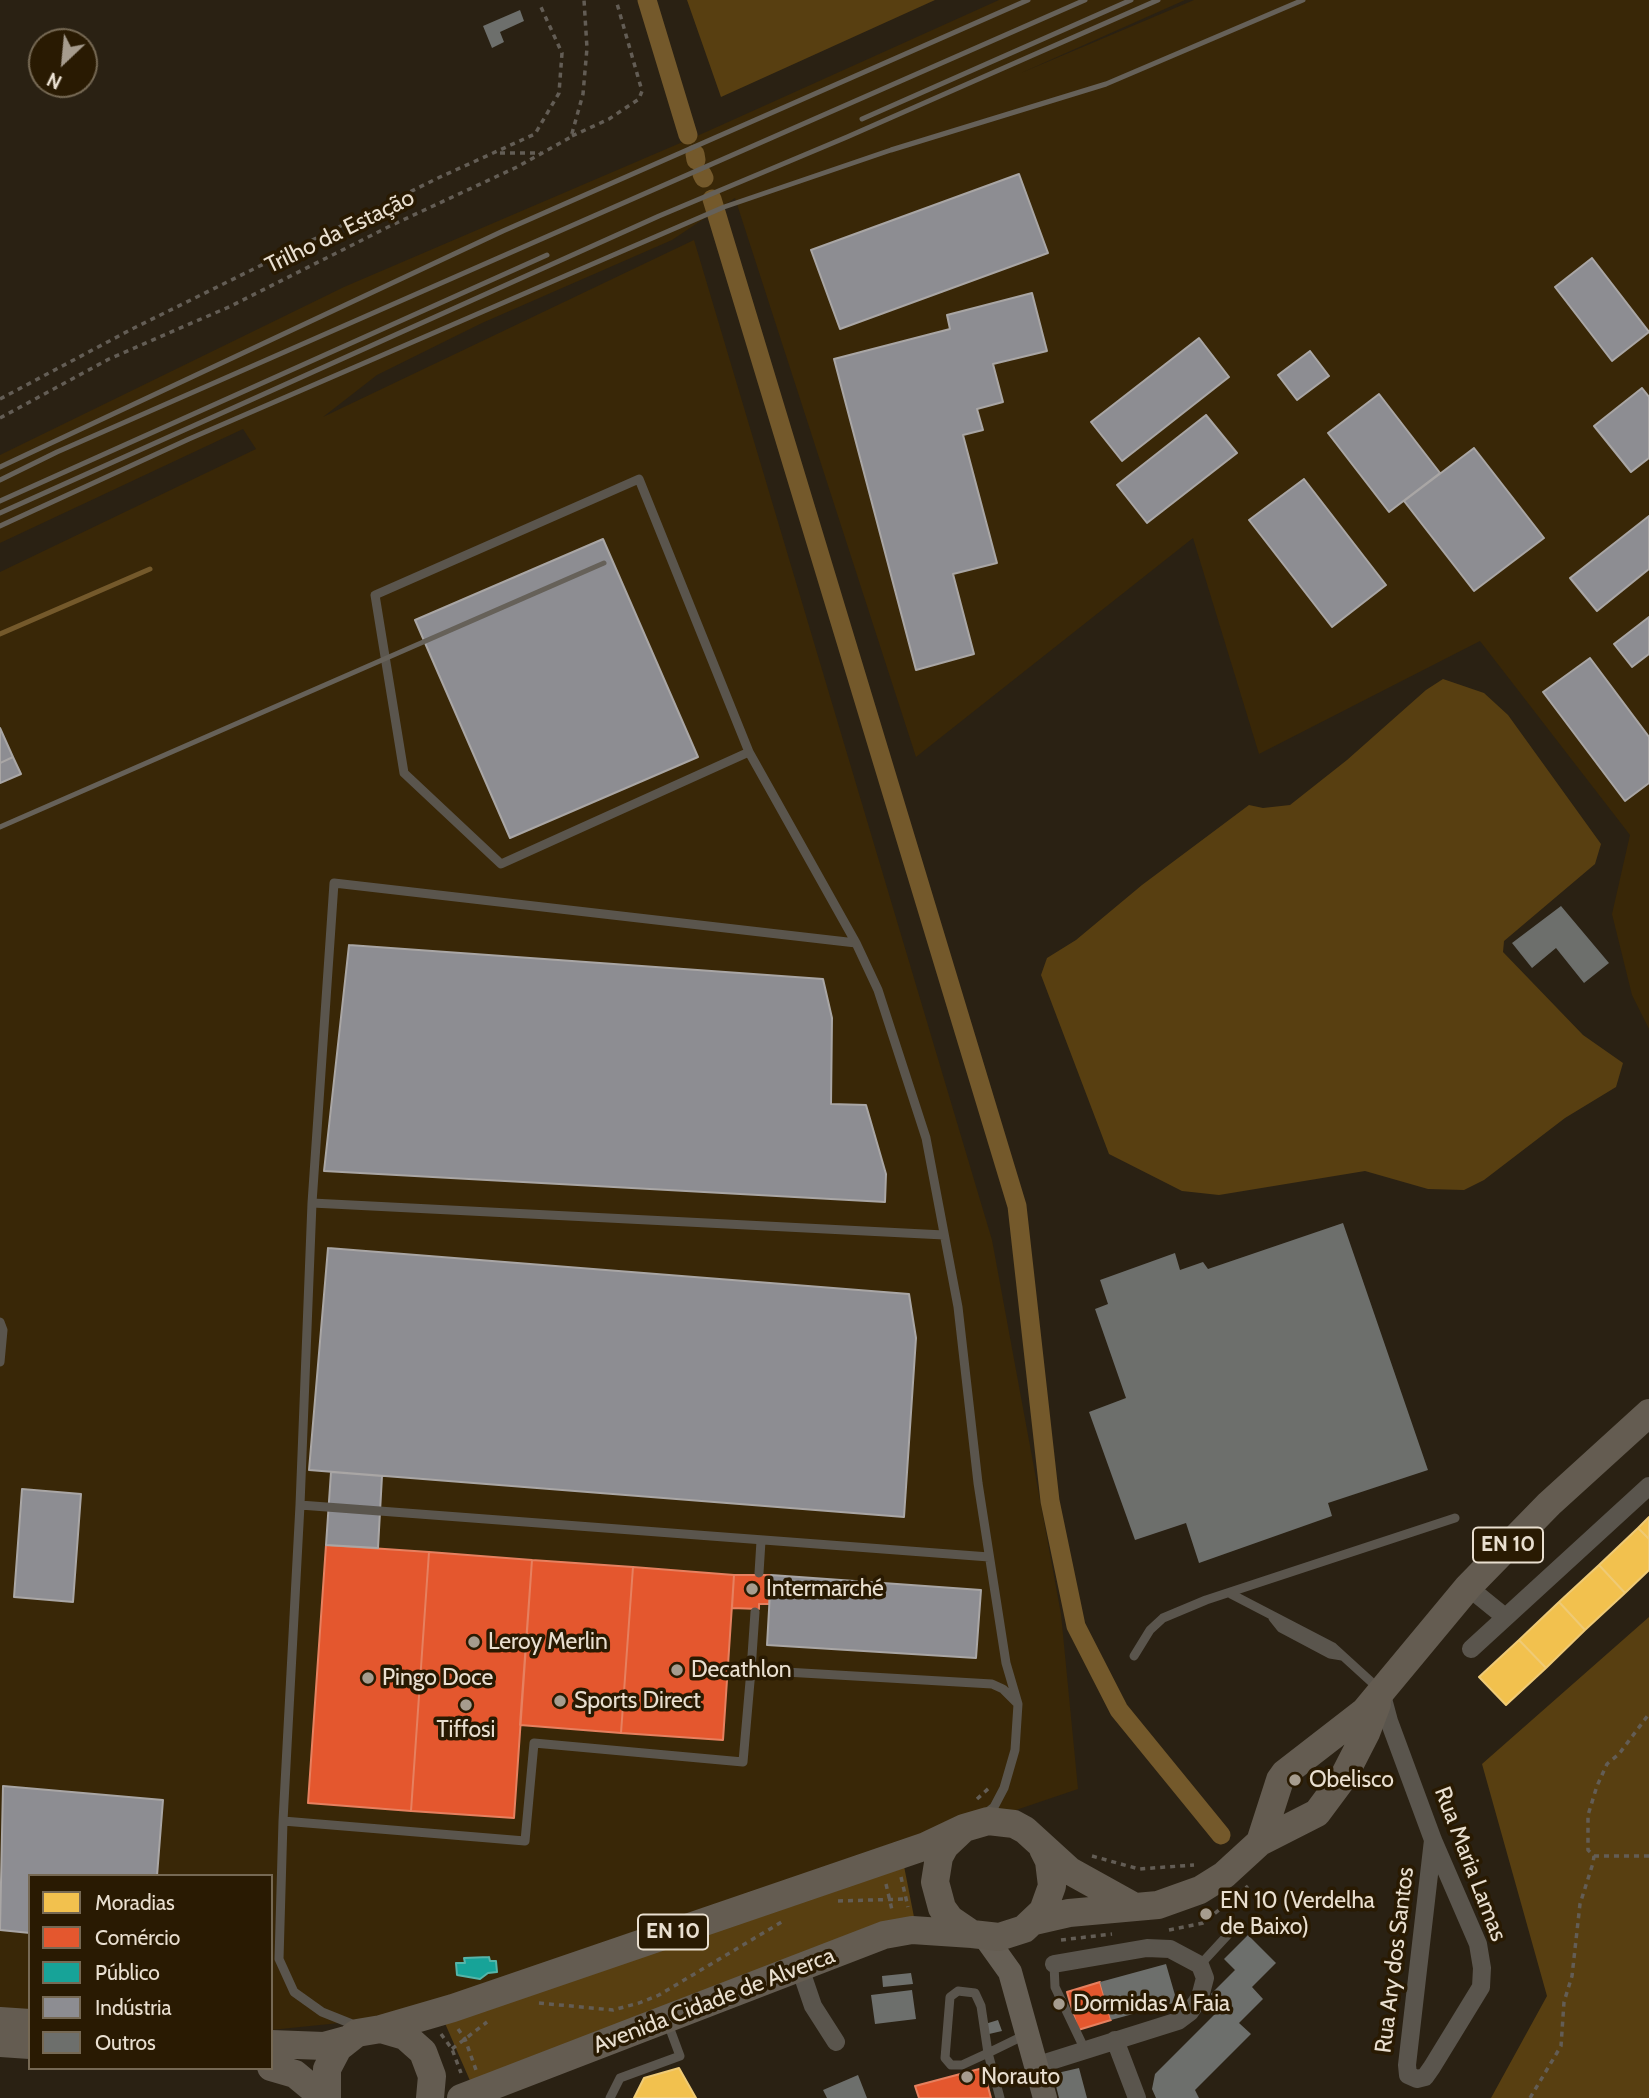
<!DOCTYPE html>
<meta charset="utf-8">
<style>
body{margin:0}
#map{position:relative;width:1649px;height:2098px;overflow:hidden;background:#2a2113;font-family:Cabin,sans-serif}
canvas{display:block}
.legend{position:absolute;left:28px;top:1874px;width:245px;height:196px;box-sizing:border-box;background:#291a02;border:2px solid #766954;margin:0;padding:9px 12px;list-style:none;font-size:21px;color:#e9dfd0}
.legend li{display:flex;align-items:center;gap:14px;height:35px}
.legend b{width:35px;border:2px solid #766954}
.north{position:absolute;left:28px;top:28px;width:70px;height:70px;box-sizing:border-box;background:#291a02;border:2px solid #766954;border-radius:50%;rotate:206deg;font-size:19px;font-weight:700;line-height:28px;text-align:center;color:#e9dfd0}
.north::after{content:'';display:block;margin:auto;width:24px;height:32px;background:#a69c8e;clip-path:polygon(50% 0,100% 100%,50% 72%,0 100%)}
</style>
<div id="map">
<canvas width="1649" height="2098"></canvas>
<ul class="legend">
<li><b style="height:19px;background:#f2c14e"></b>Moradias</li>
<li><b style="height:19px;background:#e4572e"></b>Comércio</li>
<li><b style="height:19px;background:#17a398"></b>Público</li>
<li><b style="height:19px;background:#8d8d92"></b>Indústria</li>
<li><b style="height:19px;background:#6d6f6c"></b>Outros</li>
</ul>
<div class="north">N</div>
</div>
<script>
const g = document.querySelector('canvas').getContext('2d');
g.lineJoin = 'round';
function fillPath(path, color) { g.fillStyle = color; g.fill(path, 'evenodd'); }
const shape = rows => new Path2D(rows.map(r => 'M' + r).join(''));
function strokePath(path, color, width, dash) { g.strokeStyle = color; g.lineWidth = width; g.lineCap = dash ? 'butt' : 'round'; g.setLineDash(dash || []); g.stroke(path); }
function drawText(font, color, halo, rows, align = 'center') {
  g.font = font + ' Cabin,sans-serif'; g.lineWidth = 7; g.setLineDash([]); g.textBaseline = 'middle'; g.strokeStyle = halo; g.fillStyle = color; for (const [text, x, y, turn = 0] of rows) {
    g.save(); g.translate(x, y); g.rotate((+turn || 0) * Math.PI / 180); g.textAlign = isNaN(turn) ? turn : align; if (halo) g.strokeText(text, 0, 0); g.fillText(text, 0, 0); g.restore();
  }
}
const built = shape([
 [999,0,1185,0,1021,73,1194,0,1649,0,1649,1029,1632,995,1612,914,1630,835,1480,641,1259,754,1193,538,916,757,735,198,672,240,482,323,377,375,323,417,694,240,992,1240,1061,1614,1078,1789,408,2016,271,2030,271,1876,30,1876,30,2016,0,2014,0,572,256,449,243,429,0,543,0,455,344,287,706,132]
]);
const green = shape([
 [687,0,935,0,721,97],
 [1443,679,1484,693,1508,715,1601,844,1595,864,1504,941,1503,952,1583,1035,1623,1063,1616,1087,1565,1118,1484,1180,1464,1190,1428,1189,1365,1171,1219,1195,1182,1191,1109,1154,1041,975,1047,958,1076,940,1142,885,1249,805,1263,808,1290,805,1347,760,1426,690],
 [1649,1617,1649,2098,1491,2098,1547,1996,1482,1764],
 [904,1866,914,1917,471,2083,444,2021]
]);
const homes = shape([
 [1649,1517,1649,1539,1638,1528,1649,1517],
 [1638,1528,1649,1539,1649,1570,1625,1593,1599,1565,1638,1528],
 [1599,1565,1625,1593,1585,1630,1559,1602,1599,1565],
 [1559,1602,1585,1630,1546,1668,1519,1640,1559,1602],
 [1519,1640,1546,1668,1506,1705,1479,1677,1519,1640],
 [679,2068,696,2098,634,2098,644,2078,679,2068]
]);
const shops = shape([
 [326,1545,429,1552,411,1811,308,1803,326,1545],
 [429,1552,532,1560,514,1818,411,1811,429,1552],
 [532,1560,633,1567,621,1733,520,1725,532,1560],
 [633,1567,734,1575,723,1740,621,1733,633,1567],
 [734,1575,771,1575,769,1604,759,1604,759,1609,732,1608,734,1575],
 [1100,1982,1111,2020,1078,2030,1067,1992,1100,1982],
 [983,2068,991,2098,919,2098,915,2086,983,2068]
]);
const public = shape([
 [489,1957,490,1961,496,1961,497,1972,488,1973,480,1979,457,1975,456,1963,465,1963,464,1958,489,1957]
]);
const industry = shape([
 [1019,174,1048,253,840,329,811,250,1019,174],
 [1592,258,1649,332,1612,361,1555,287,1592,258],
 [1032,293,1047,351,993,364,1003,402,977,409,983,430,963,435,997,563,953,574,974,654,916,670,834,359,950,329,947,315,1032,293],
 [1199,338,1229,377,1122,461,1091,422,1199,338],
 [1310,351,1329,376,1297,400,1278,375,1310,351],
 [1642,388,1649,397,1649,458,1631,472,1594,426,1642,388],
 [1379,394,1440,473,1389,512,1328,433,1379,394],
 [1206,415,1237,453,1147,523,1117,485,1206,415],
 [1474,448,1544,538,1474,591,1404,501,1474,448],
 [1304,479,1386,585,1332,627,1249,520,1304,479],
 [1649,516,1649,569,1597,611,1570,578,1649,516],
 [603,539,698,757,510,838,415,620,603,539],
 [1649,617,1649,654,1632,667,1614,644,1649,617],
 [1590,658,1649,737,1649,783,1625,801,1543,692,1590,658],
 [0,728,13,757,0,763,0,728],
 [13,757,21,774,0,783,0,763,13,757],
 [349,945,823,979,832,1018,831,1104,866,1105,886,1174,885,1202,324,1171,349,945],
 [328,1248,909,1294,916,1338,904,1517,309,1470,328,1248],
 [331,1472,382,1476,378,1548,326,1545,331,1472],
 [22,1489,81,1494,73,1602,14,1597,22,1489],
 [771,1575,981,1590,976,1658,767,1645,771,1575],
 [3,1786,163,1800,157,1876,30,1876,30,1933,0,1930,3,1786]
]);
const stream = shape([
 [0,634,150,569]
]);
const canal = shape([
 [647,0,688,135],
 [695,154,696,160],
 [702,174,704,178],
 [712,199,1017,1206,1050,1501,1076,1626,1119,1710,1221,1835]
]);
const building = shape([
 [520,10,524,21,500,32,504,42,492,48,483,26],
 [1561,906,1609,963,1584,983,1556,948,1532,968,1512,943],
 [1343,1223,1428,1470,1328,1503,1332,1516,1199,1563,1186,1523,1135,1540,1089,1412,1126,1398,1095,1309,1108,1304,1100,1280,1175,1253,1180,1270,1203,1262,1208,1269],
 [1248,1935,1276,1963,1252,1987,1263,1999,1239,2023,1251,2034,1195,2090,1199,2098,1156,2098,1152,2089,1155,2074,1223,2006,1211,1994,1235,1970,1224,1959],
 [1166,1964,1177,2002,1111,2020,1100,1982],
 [911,1973,913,1984,883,1987,882,1976],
 [912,1990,916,2019,875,2024,871,1995],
 [998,2020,1002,2031,989,2034,985,2024],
 [1079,2068,1087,2098,1059,2098,1053,2074],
 [858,2075,867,2098,827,2098,823,2090]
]);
const path = shape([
 [572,136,609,119,639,99,642,91,616,0],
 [500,153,541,153],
 [0,399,132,329,438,178,535,134,559,93,562,53,540,5],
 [0,418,109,359,231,306,390,226,517,167,571,137,583,94,587,48,584,0],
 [977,1799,989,1788],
 [1092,1856,1139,1869,1194,1865],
 [1594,1856,1649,1856],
 [901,1877,908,1907],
 [886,1884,892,1910],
 [838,1901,906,1899],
 [1169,1930,1203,1923,1248,1886],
 [1061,1940,1112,1934],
 [539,2003,613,2010,639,2003,659,1995,785,1920],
 [458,2029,465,2039,476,2070],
 [441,2034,452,2049,461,2073],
 [452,2049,487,2022],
 [1530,2098,1561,2046,1564,2002,1572,1976,1580,1904,1593,1863,1594,1856,1588,1850,1588,1815,1597,1786,1607,1764,1619,1754,1649,1714]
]);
const lane = shape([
 [749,752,501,864,404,773,375,595,639,479,749,752,856,943],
 [312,1203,944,1235],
 [0,1322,3,1330,0,1362],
 [300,1505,989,1557],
 [759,1573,761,1541],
 [1231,1594,1333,1647,1378,1688],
 [1273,1618,1281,1628,1330,1654,1342,1656],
 [1134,1656,1150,1630,1163,1618,1206,1600,1455,1518],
 [751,1670,755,1612],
 [283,1821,300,1505,312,1203,334,883,856,943,878,990,926,1138,958,1307,978,1483,1006,1663,1018,1704],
 [1054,1964,1055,1987,1085,2050],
 [1200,1965,1235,1927],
 [357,2026,322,2012,294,1992,279,1959,283,1821,525,1841,534,1743,743,1762,751,1670,992,1684,1003,1689,1018,1704,1015,1750,1004,1788,994,1807,984,1815],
 [610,2098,620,2078,680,2056,667,2021],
 [1000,2098,988,2053,962,2065,951,2065,945,2058,950,1997,958,1991,975,1993,981,2006,988,2053,1025,2035]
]);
const street = shape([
 [1468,1587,1505,1617],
 [1471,1649,1649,1486],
 [1382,1695,1389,1721,1433,1840,1478,1944,1482,1968,1481,1987,1432,2067,1425,2077,1417,2079,1408,2075,1407,2065,1433,1840],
 [800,1968,813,2006,836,2042],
 [1115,2040,1137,2098],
 [1035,2066,1178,2021,1190,2012,1200,1997,1205,1978,1200,1965,1170,1949,1147,1948,1054,1964]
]);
const secondary = shape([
 [985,1937,1010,1972,1045,2098]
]);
const primary = shape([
 [1260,1842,1280,1780,1285,1773,1365,1711,1468,1587,1549,1504,1649,1413],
 [1043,1849,1049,1861,1052,1886,1043,1911,1024,1929,999,1937,972,1934,950,1919,942,1908,935,1882,939,1857,945,1846,964,1828,988,1821,1014,1824,1025,1830,1070,1871,1133,1906],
 [1034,1921,1069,1913,1158,1905,1200,1890,1224,1875,1260,1842,1317,1813,1343,1778,1366,1733,1377,1704],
 [0,2021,30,2023],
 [381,2029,453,2008,926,1846,964,1828],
 [0,2043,30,2045],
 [271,2044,324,2046,346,2040],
 [271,2067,295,2074,324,2098],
 [327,2098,327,2069,338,2048,357,2033,381,2029,405,2036,423,2052,432,2076,430,2098],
 [461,2098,884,1935,912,1930,972,1934]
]);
const rail = shape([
 [862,119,1131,0],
 [0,467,503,231,1028,0],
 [0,480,57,452,1085,0],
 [0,501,547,255],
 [0,513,659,216,847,137,1158,0],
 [0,526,189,439,724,207,891,150,1106,84,1303,0],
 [0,827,604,563]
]);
const markers = [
 [752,1589,7,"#a69c8e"],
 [474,1642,7,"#a69c8e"],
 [677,1670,7,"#a69c8e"],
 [368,1678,7,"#a69c8e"],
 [560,1701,7,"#a69c8e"],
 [466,1705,7,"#a69c8e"],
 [1295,1780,7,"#a69c8e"],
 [1206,1914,7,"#a69c8e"],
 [1059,2004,7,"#a69c8e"],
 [967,2077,7,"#a69c8e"]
];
const shields = [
 [1508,1545,70],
 [673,1932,70]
];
const shieldNames = [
 ["EN 10",1508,1545],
 ["EN 10",673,1932]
];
const streetNames = [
 ["Trilho da Estação",340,232,-26],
 ["Rua Maria Lamas",1470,1864,69],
 ["Rua Ary dos Santos",1395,1960,-83],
 ["Avenida Cidade de Alverca",714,2001,-21]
];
const poiNames = [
 ["Intermarché",766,1589],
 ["Leroy Merlin",488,1642],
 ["Decathlon",691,1670],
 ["Pingo Doce",382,1678],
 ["Sports Direct",574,1701],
 ["Tiffosi",466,1730,"center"],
 ["Obelisco",1309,1780],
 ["EN 10 (Verdelha",1220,1901],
 ["de Baixo)",1220,1927],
 ["Dormidas A Faia",1073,2004],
 ["Norauto",981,2077]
];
fillPath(built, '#392707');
fillPath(green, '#583f11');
fillPath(homes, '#f2c14e');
strokePath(homes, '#efca75', 2);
fillPath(shops, '#e4572e');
strokePath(shops, '#e6805f', 2);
fillPath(public, '#17a398');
strokePath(public, '#56b5a9', 2);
fillPath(industry, '#8d8d92');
strokePath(industry, '#a9a6a5', 2);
strokePath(stream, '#74592b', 5);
strokePath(canal, '#74592b', 19);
fillPath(building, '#6d6f6c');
strokePath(path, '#635d55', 3.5, [5, 5]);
strokePath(lane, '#5a554d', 9);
strokePath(street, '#5a554d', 18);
strokePath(secondary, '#665f55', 24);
strokePath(primary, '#645c51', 28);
strokePath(rail, '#666159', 5);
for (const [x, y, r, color] of markers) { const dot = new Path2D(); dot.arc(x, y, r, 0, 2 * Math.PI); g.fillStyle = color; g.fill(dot); strokePath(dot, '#291a02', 2.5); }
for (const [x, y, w] of shields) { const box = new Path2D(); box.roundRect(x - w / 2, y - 17.5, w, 35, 5); g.fillStyle = '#291a02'; g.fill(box); strokePath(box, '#e9dfd0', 2); }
drawText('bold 21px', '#e9dfd0', null, shieldNames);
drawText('23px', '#e9dfd0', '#291a02', streetNames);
drawText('23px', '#e9dfd0', '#291a02', poiNames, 'left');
</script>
